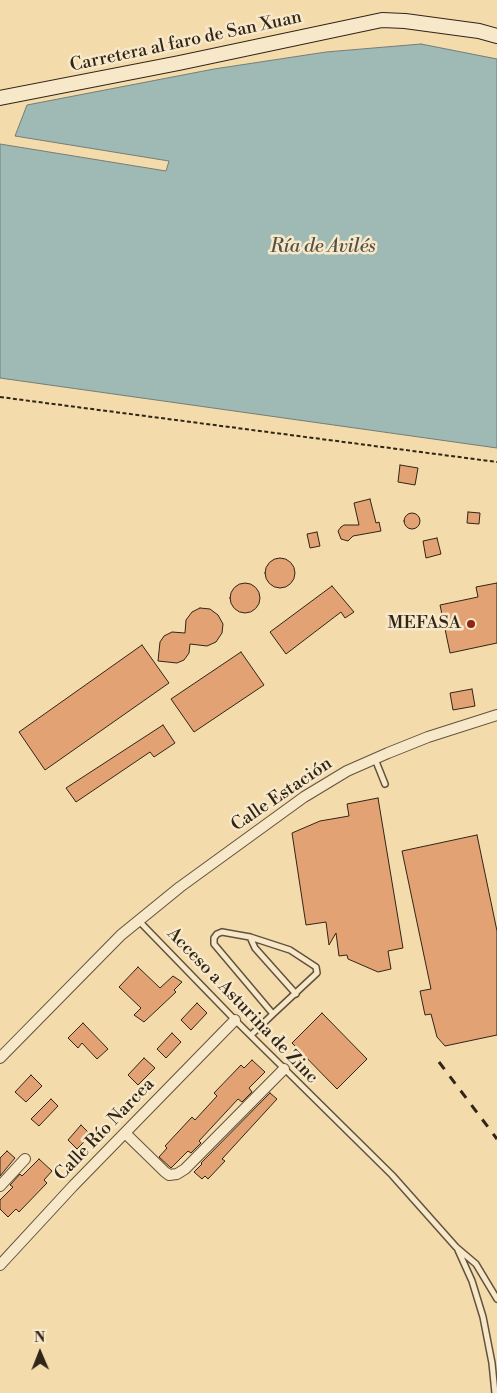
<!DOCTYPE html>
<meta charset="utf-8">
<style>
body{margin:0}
#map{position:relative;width:497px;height:1393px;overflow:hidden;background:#f3dbac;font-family:"Libre Bodoni",serif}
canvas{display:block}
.north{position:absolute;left:15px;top:1328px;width:50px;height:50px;-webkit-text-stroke:4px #f7e8c9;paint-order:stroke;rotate:359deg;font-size:14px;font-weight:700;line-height:20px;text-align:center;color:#312518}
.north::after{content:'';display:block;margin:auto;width:18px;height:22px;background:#312518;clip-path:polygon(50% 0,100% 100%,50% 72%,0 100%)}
</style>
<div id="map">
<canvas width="497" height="1393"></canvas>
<div class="north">N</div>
</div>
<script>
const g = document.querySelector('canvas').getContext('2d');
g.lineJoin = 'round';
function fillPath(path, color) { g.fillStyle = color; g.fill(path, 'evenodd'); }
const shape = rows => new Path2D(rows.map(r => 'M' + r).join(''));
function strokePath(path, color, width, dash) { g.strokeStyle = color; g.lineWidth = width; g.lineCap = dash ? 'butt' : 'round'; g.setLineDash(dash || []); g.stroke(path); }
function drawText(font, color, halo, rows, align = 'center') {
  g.font = font + ' "Libre Bodoni",serif'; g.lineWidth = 5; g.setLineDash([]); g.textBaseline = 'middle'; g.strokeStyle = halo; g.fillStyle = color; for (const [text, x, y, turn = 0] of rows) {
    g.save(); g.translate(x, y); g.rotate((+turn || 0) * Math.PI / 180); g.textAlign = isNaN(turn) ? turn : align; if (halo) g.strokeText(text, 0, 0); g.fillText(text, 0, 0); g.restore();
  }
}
const water = shape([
 [421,44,497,59,497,448,0,378,0,144,166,171,169,161,15,136,27,105,214,69,326,52,421,44]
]);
const building = shape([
 [400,465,418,468,415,485,398,482,400,465],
 [370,499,376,523,379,522,381,531,353,536,348,541,341,539,338,531,341,527,344,525,359,525,354,503,370,499],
 [468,512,480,513,479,524,467,523,468,512],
 '404 521a8 8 0 1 1 16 0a8 8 0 1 1-16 0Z',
 [317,532,320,546,310,548,307,534,317,532],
 [437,538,441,554,426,558,423,541,437,538],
 '265 573a15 15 0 1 1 30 0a15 15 0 1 1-30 0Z',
 '230 598a15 15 0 1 1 30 0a15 15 0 1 1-30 0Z',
 [497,583,497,643,450,653,440,605,478,597,476,587,497,583],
 [332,586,354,612,345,618,341,612,286,654,270,632,332,586],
 [200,608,210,609,218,615,223,624,222,633,216,642,207,646,190,644,189,653,184,660,177,663,158,661,160,642,164,636,172,632,185,633,186,620,192,612,200,608],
 [142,645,169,683,45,770,19,732,142,645],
 [241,652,264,685,194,732,171,699,241,652],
 [472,689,475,706,453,710,450,693,472,689],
 [163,725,175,743,154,757,150,752,76,802,66,788,163,725],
 [378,798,403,948,388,951,391,969,378,972,348,959,347,955,339,956,336,933,329,945,326,922,306,925,292,833,320,821,349,816,347,804,378,798],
 [477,835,497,931,497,1035,445,1046,437,1037,431,1014,425,1015,420,991,431,989,402,851,477,835],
 [138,967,160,988,173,976,182,982,174,990,176,992,144,1022,134,1015,141,1008,119,987,138,967],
 [197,1003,207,1013,191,1030,181,1020,197,1003],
 [322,1013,367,1059,337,1089,292,1043,322,1013],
 [83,1023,108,1049,97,1059,82,1043,78,1048,68,1038,83,1023],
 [172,1033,181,1042,166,1058,157,1049,172,1033],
 [144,1058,155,1068,138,1085,128,1075,144,1058],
 [252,1060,265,1072,249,1088,252,1092,242,1102,238,1099,199,1141,201,1143,191,1153,188,1151,171,1168,159,1157,167,1148,165,1146,192,1117,195,1120,217,1096,214,1093,241,1065,244,1068,252,1060],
 [31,1075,42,1086,26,1102,15,1092,31,1075],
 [270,1093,277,1099,222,1159,225,1161,208,1179,205,1176,202,1179,194,1172,202,1164,201,1163,270,1093],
 [51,1099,58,1106,39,1126,31,1119,51,1099],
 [81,1125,91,1135,77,1149,68,1140,81,1125],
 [7,1151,15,1158,0,1176,0,1158,7,1151],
 [39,1159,52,1171,44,1180,47,1183,19,1212,16,1209,8,1217,0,1209,0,1200,13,1187,10,1185,20,1174,22,1176,39,1159]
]);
const path = shape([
 [0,397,497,462]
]);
const lane = shape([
 [375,759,385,784],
 [139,921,235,1020,392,1175,456,1247,476,1264,497,1299],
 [222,932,250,937,290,950,316,967,317,973,273,1014,214,944,214,938,217,934,222,932],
 [250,937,255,948,296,994],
 [251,1035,273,1014],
 [458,1250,472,1281,483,1317,492,1363,495,1393]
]);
const street = shape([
 [0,1058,121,935,180,887,304,797,347,771,388,753,428,737,497,715],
 [125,1133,165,1172,169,1175,177,1174,185,1169,284,1069],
 [0,1186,25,1159],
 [0,1265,73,1186,235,1020]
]);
const secondary = shape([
 [0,98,179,63,382,20,405,21,479,31,497,36]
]);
const rail = shape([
 [439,1062,497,1139]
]);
const markers = [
 [471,624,5,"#8f2418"]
];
const streetNames = [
 ["Carretera al faro de San Xuan",186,42,-12],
 ["Calle Estación",282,795,-34],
 ["Acceso a Asturina de Zinc",242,1006,46],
 ["Calle Río Narcea",105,1130,-46]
];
const poiNames = [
 ["MEFASA",461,624]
];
const waterNames = [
 ["Ría de Avilés",323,247]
];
fillPath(water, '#9fb9b4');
strokePath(water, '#737e76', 1);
fillPath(building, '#e2a273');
strokePath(building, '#312518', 1);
strokePath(lane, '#62523d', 8);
strokePath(street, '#62523d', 12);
strokePath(secondary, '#312518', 16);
strokePath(path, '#312518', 2, [4, 2.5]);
strokePath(lane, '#f7e8c9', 5);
strokePath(street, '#f7e8c9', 10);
strokePath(secondary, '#f7e8c9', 14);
strokePath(rail, '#312518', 3, [9, 9]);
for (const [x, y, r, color] of markers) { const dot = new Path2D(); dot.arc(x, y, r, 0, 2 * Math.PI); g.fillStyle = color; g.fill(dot); strokePath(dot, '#f7e8c9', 2); }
drawText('18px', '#312518', '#f7e8c9', streetNames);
drawText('18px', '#312518', '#f7e8c9', poiNames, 'right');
drawText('italic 19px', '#525147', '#f7e8c9', waterNames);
</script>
